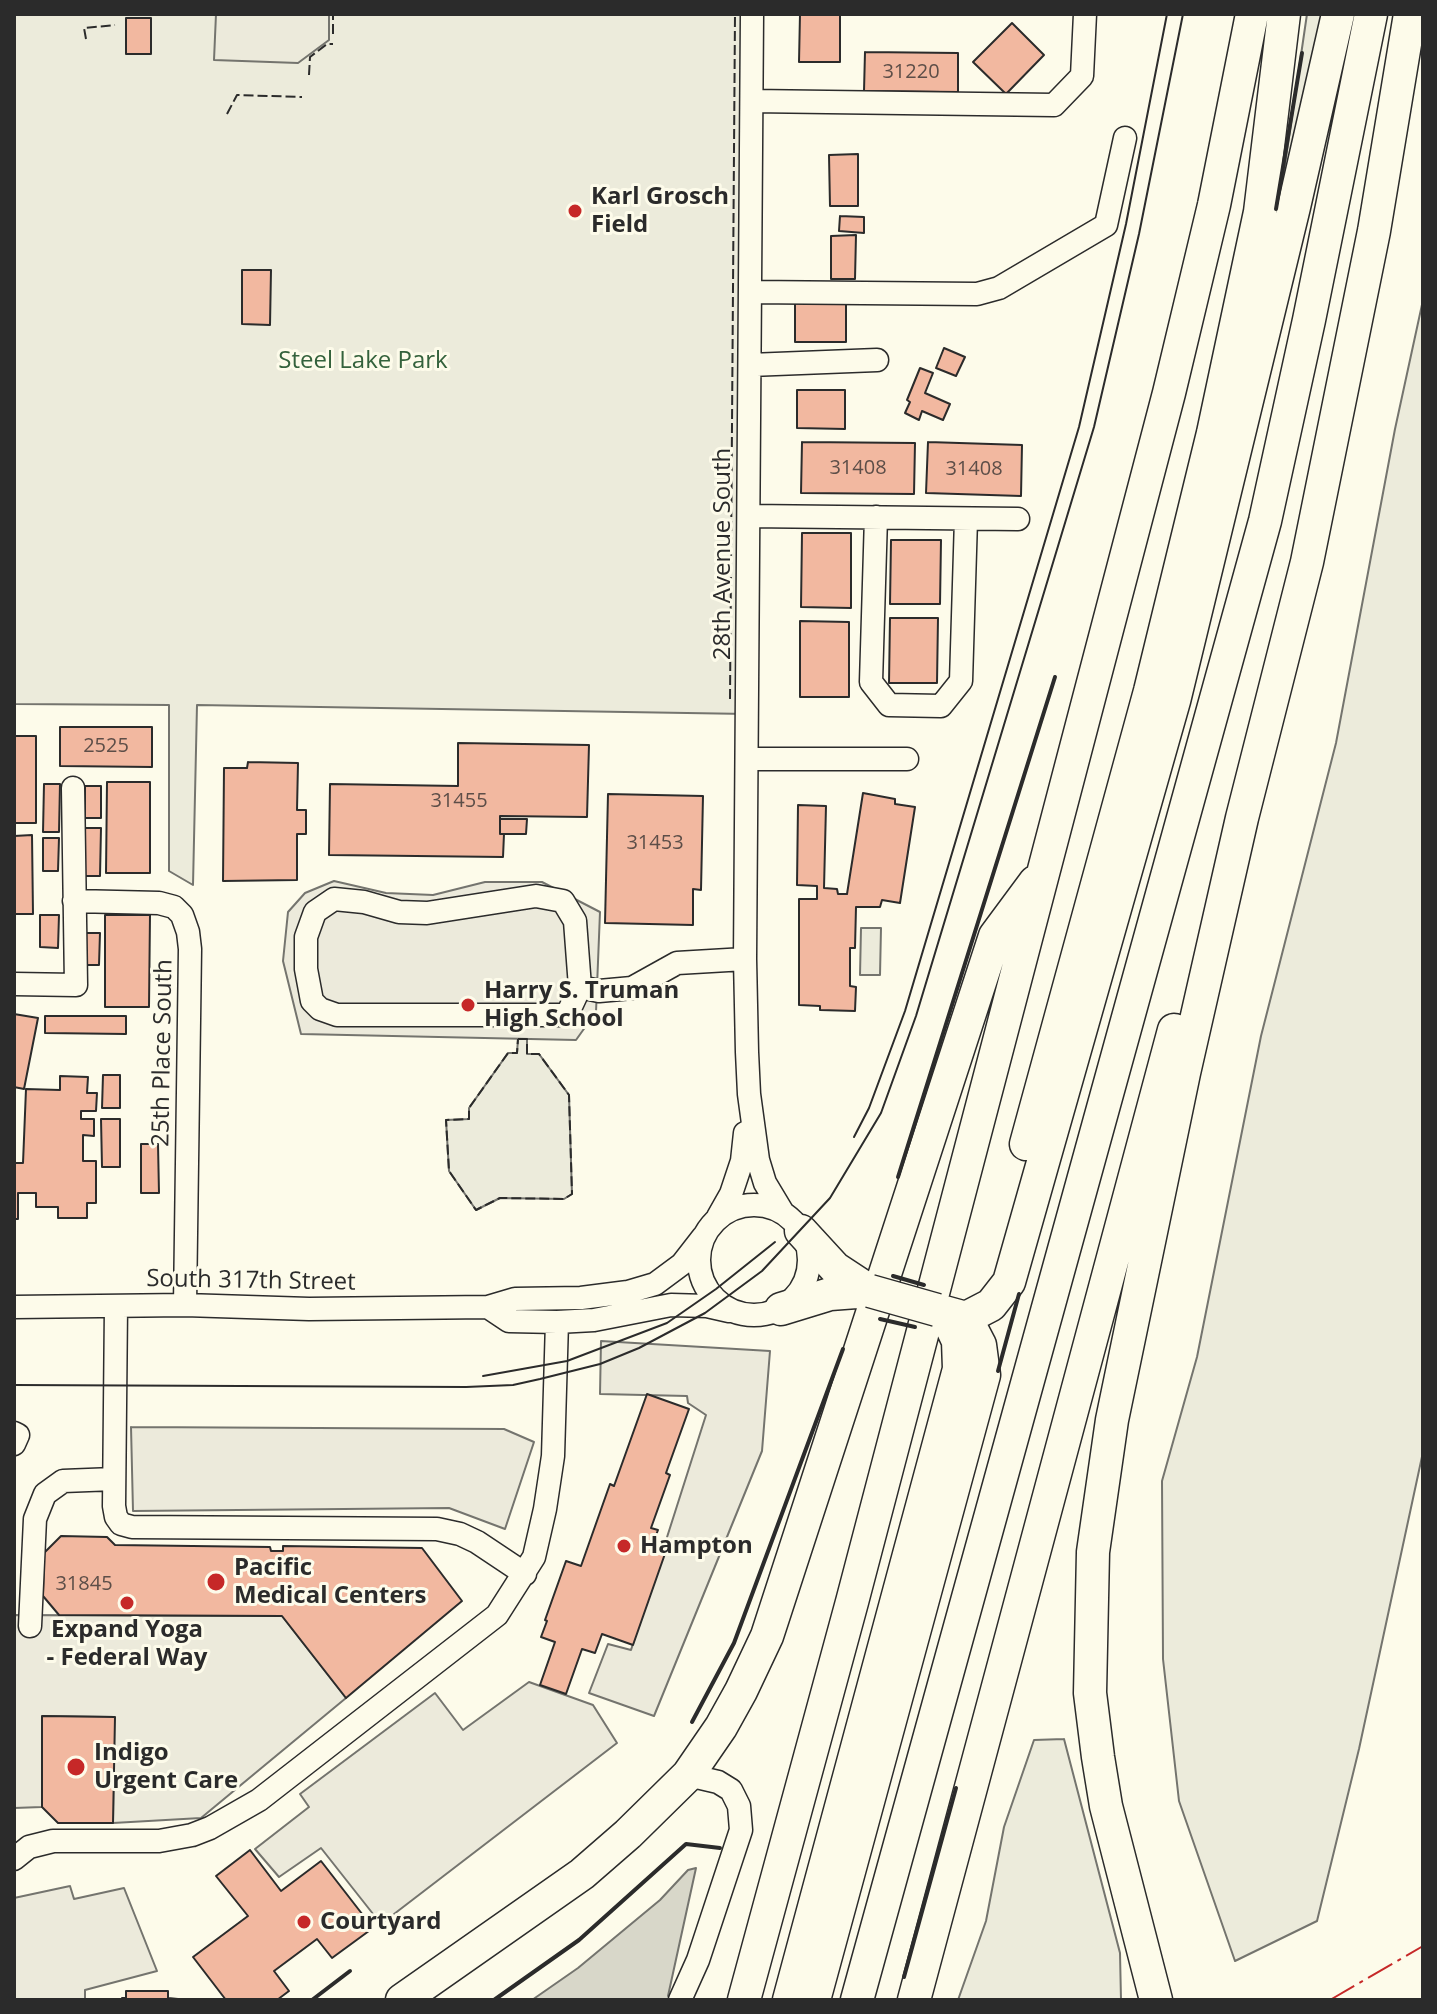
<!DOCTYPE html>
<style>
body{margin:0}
#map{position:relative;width:1437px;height:2014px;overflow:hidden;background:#fdfbea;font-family:"Open Sans",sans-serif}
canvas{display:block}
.frame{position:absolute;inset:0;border:16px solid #2b2b2b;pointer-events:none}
</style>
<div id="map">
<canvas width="1437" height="2014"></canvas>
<div class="frame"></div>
</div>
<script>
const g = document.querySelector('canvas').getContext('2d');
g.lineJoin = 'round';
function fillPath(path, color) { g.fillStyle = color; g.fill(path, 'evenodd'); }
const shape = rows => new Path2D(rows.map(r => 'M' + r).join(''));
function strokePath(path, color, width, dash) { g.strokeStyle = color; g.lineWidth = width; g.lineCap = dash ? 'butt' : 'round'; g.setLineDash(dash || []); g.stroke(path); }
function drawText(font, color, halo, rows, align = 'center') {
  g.font = font + ' "Open Sans",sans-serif'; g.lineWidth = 6; g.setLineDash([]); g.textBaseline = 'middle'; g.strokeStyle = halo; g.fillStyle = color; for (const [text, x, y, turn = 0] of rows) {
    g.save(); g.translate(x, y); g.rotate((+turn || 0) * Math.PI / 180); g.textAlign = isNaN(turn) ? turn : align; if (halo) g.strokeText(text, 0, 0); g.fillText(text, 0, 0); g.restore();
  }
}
const green = shape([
 [14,14,752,14,748,714,197,705,193,885,169,871,169,705,14,704,14,14],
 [1307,14,1323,14,1253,325,1283,178,1307,14],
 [1423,300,1423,1452,1359,1749,1317,1921,1235,1961,1179,1801,1163,1659,1162,1481,1197,1357,1261,1036,1336,743,1395,429,1423,300],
 [861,928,881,928,880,975,860,975,861,928],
 [518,1039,527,1039,527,1054,539,1054,569,1095,572,1194,564,1199,500,1198,476,1210,449,1171,446,1120,469,1119,469,1108,508,1053,517,1053,518,1039],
 [1064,1739,1120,1953,1121,2000,958,2000,986,1921,1004,1827,1034,1740,1064,1739]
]);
const parking = shape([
 [216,14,329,14,329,40,298,63,214,60,216,14],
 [334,881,386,893,433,895,485,882,542,882,600,912,596,1012,576,1040,301,1034,283,961,288,912,305,893,334,881],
 [601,1341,770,1351,762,1451,654,1716,589,1693,608,1644,631,1650,706,1415,688,1403,687,1396,600,1394,601,1341],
 [131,1427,504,1429,534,1442,505,1529,449,1508,133,1511,131,1427],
 [14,1615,282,1616,346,1698,201,1818,113,1823,114,1717,43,1716,42,1807,14,1808,14,1615],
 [529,1682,593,1705,617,1743,381,1924,321,1848,279,1877,255,1849,309,1807,300,1794,435,1693,463,1730,529,1682],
 [70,1886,74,1899,124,1888,157,1971,85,1990,85,2000,14,2000,14,1898,70,1886]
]);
const water = shape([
 [696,1868,668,1996,671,2000,532,2000,578,1968,660,1900,688,1870,696,1868]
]);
const building = shape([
 [800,14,840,14,840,62,799,62,800,14],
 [126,18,151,18,151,54,126,54,126,18],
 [1012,23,1044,55,1006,94,973,62,1012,23],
 [865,52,958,53,958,92,864,91,865,52],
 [858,154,858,206,830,206,829,155,858,154],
 [840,216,864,217,864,233,839,231,840,216],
 [856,235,855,279,831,279,831,236,856,235],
 [242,270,271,270,270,325,242,324,242,270],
 [795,302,846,303,846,342,795,342,795,302],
 [944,348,965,357,956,376,936,368,944,348],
 [920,368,933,373,925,393,950,404,943,420,922,411,919,420,905,413,910,402,907,400,920,368],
 [797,390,845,390,845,429,797,428,797,390],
 [802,442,915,443,914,494,801,493,802,442],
 [928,442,1022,445,1021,496,926,493,928,442],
 [802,533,851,533,851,608,801,607,802,533],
 [891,540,941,540,940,604,890,604,891,540],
 [890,618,938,618,937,683,889,683,890,618],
 [800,621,849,622,849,697,800,697,800,621],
 [60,727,152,727,152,767,60,766,60,727],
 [14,736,36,736,36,823,14,823,14,736],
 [458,743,589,745,587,817,500,816,500,834,504,834,503,857,329,855,330,784,458,786,458,743],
 [248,762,298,763,297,810,306,810,306,834,297,834,297,880,223,881,224,768,247,768,248,762],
 [107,782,150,782,150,873,106,873,107,782],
 [44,784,60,784,59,832,43,832,44,784],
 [85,786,101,786,101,818,85,818,85,786],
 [863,793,895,799,895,804,915,807,900,903,882,900,880,907,856,907,855,948,850,948,850,986,856,987,855,1011,820,1010,820,1006,799,1005,799,899,817,899,817,886,797,885,798,805,826,806,824,888,837,889,838,894,847,894,863,793],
 [608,794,703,796,701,890,693,889,693,925,605,923,608,794],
 [500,819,527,819,526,834,500,834,500,819],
 [85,828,101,828,100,876,84,876,85,828],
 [32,835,33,914,14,914,14,836,32,835],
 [43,838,59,838,58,871,43,871,43,838],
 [40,915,59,915,58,948,40,947,40,915],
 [105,915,150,915,149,1007,105,1007,105,915],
 [84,933,100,933,99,965,83,965,84,933],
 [14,1014,38,1018,24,1089,14,1087,14,1014],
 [45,1016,126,1016,126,1034,45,1033,45,1016],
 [103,1075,120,1075,120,1108,102,1108,103,1075],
 [60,1076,88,1077,87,1093,97,1093,96,1111,81,1111,81,1119,94,1119,94,1136,83,1135,83,1161,96,1161,96,1203,87,1203,87,1218,58,1218,58,1207,36,1207,36,1193,18,1193,18,1219,14,1219,14,1163,23,1163,26,1089,60,1090,60,1076],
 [101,1119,120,1119,120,1167,102,1167,101,1119],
 [141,1144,158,1144,159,1193,141,1193,141,1144],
 [647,1394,689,1409,666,1473,670,1475,651,1528,658,1530,653,1543,667,1548,633,1645,602,1634,595,1653,582,1649,566,1694,540,1685,555,1642,541,1637,547,1621,545,1620,566,1561,581,1566,610,1484,614,1486,647,1394],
 [61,1536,107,1537,115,1545,270,1547,271,1551,283,1551,283,1546,422,1548,462,1601,346,1698,282,1616,59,1615,43,1596,44,1553,61,1536],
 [42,1716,115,1717,113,1823,58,1823,42,1807,42,1716],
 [250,1850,281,1891,321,1861,373,1928,332,1958,317,1939,274,1971,289,1991,277,2000,226,2000,193,1957,248,1916,216,1876,250,1850],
 [126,1991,168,1991,168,1998,188,2000,121,2000,122,1998,126,1998,126,1991]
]);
const minor = shape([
 [752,14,745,959,747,1052,749,1094,758,1160,765,1183,783,1213],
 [752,101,1054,105,1082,76,1085,14],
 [750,292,977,294,999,288,1106,225,1125,138],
 [750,365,877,360],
 [749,516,1018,519],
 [876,517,871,682,889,705,941,706,961,681,966,519],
 [748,759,907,759],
 [74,901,159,903,174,907,182,915,188,932,190,949,185,1305],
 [14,984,76,985,73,788],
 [580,987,567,1015,337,1015,320,1009,312,1001,306,969,306,937,315,912,334,899,364,902,399,912,427,913,536,896,563,901,575,921,580,987,599,991,632,988,677,963,745,959],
 '699 1260a55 55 0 1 1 110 0a55 55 0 1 1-110 0Z',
 [718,1217,731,1194,742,1161,745,1133],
 [116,1306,114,1506,116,1517,121,1524,132,1527,437,1529,460,1534,477,1542,525,1574],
 [14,1307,185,1305,309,1309,488,1307,515,1299,581,1298,628,1292,655,1284,682,1264,703,1237],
 [488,1307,509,1321,557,1322,594,1320,671,1305,707,1306,729,1311],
 [14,1433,18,1435,14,1444],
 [30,1626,35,1519,45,1494,63,1481,114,1479],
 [14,1859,29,1847,53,1841,159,1841,192,1835,210,1828,259,1800,497,1615,534,1557,545,1509,553,1456,557,1322],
 [680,2000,698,1960,741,1830,739,1806,731,1790,718,1782,688,1775]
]);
const highway = shape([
 [1026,1144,1150,691,1213,433,1260,212,1284,14],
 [801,1231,835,1268,870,1291],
 [781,1309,830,1294,870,1291],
 [937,1310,966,1318,991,1305,1009,1282,1174,701,1294,207,1338,14],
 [402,2000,582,1874,628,1834,688,1775,721,1727,741,1691,767,1636,995,936,1035,882],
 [744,2000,852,1602,1169,393,1214,205,1252,14],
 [789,2000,959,1369,958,1341,950,1324,937,1310],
 [814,2000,984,1375,980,1345,966,1318],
 [857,2000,1265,521,1309,320,1371,14],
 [914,2000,1174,1030],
 [1156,2000,1106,1806,1098,1757,1090,1693,1093,1552,1112,1420,1184,1073,1242,818,1307,562,1374,231,1410,14]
]);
const tram = shape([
 [854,1137,869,1108,905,1011,1079,427,1126,224,1167,14],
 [483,1376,567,1361,667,1323,716,1289,775,1242],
 [14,1385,466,1387,513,1385,540,1379,600,1364,639,1348,705,1313,762,1271,830,1198,881,1113,916,1016,1094,427,1139,234,1183,14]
]);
const highwayBridge = shape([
 [870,1291,937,1310]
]);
const fence = shape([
 [333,34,333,14],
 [86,39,84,28,115,25],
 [309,75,310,57,327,44,333,44],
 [227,114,237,95,302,97],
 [730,699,735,14],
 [518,1039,527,1039,527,1054,539,1054,569,1095,572,1194,564,1199,500,1198,476,1210,449,1171,446,1120,469,1119,469,1108,508,1053,517,1053,518,1039]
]);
const wall = shape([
 [1276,209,1302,53],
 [898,1177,1055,677],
 [893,1276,924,1285],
 [880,1319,915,1327],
 [998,1371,1019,1294],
 [692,1722,734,1643,843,1349],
 [904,1977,956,1788],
 [312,2000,350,1971],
 [494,2000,579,1940,686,1844,720,1848]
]);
const power = shape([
 [1330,2000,1423,1946]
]);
const markers = [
 [575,211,8,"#c62828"],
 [468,1005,8,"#c62828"],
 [624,1546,8,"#c62828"],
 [216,1582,10,"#c62828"],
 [127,1603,8,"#c62828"],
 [76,1767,10,"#c62828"],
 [304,1922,8,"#c62828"]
];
const numberNames = [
 ["31220",911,72],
 ["31408",858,468],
 ["31408",974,469],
 ["2525",106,746],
 ["31455",459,801],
 ["31453",655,843],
 ["31845",84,1584]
];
const poiNames = [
 ["Karl Grosch",591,197],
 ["Field",591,225],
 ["Harry S. Truman",484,991],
 ["High School",484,1019],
 ["Hampton",640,1546],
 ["Pacific",234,1568],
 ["Medical Centers",234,1596],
 ["Expand Yoga",127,1630,"center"],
 ["- Federal Way",127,1658,"center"],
 ["Indigo",94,1753],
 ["Urgent Care",94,1781],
 ["Courtyard",320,1922]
];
const parkNames = [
 ["Steel Lake Park",363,361]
];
const streetNames = [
 ["28th Avenue South",723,554,-90],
 ["25th Place South",163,1053,-89],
 ["South 317th Street",251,1281,1]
];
fillPath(green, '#ecebdb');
strokePath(green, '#74746e', 2);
fillPath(parking, '#eceadb');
strokePath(parking, '#74746e', 2);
fillPath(water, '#d8d7c9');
strokePath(water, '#74746e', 2);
fillPath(building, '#f2b8a0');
strokePath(building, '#2b2b2b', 2);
strokePath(minor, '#2b2b2b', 25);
strokePath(highway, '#2b2b2b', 35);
strokePath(minor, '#fdfbea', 22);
strokePath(highway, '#fdfbea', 32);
strokePath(tram, '#2b2b2b', 2);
strokePath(highwayBridge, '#2b2b2b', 35, []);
strokePath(highwayBridge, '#fdfbea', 32);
strokePath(fence, '#2b2b2b', 2, [10, 4]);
strokePath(wall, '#2b2b2b', 4);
strokePath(power, '#c62828', 2, [28, 6, 4, 6]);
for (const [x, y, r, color] of markers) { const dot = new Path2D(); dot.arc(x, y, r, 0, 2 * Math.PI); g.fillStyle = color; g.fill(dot); strokePath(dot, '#fdfbea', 3); }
drawText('20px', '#5d4e48', null, numberNames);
drawText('bold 24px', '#2b2b2b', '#fdfbea', poiNames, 'left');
drawText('24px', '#34623c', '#fdfbea', parkNames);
drawText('24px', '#2b2b2b', '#fdfbea', streetNames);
</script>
